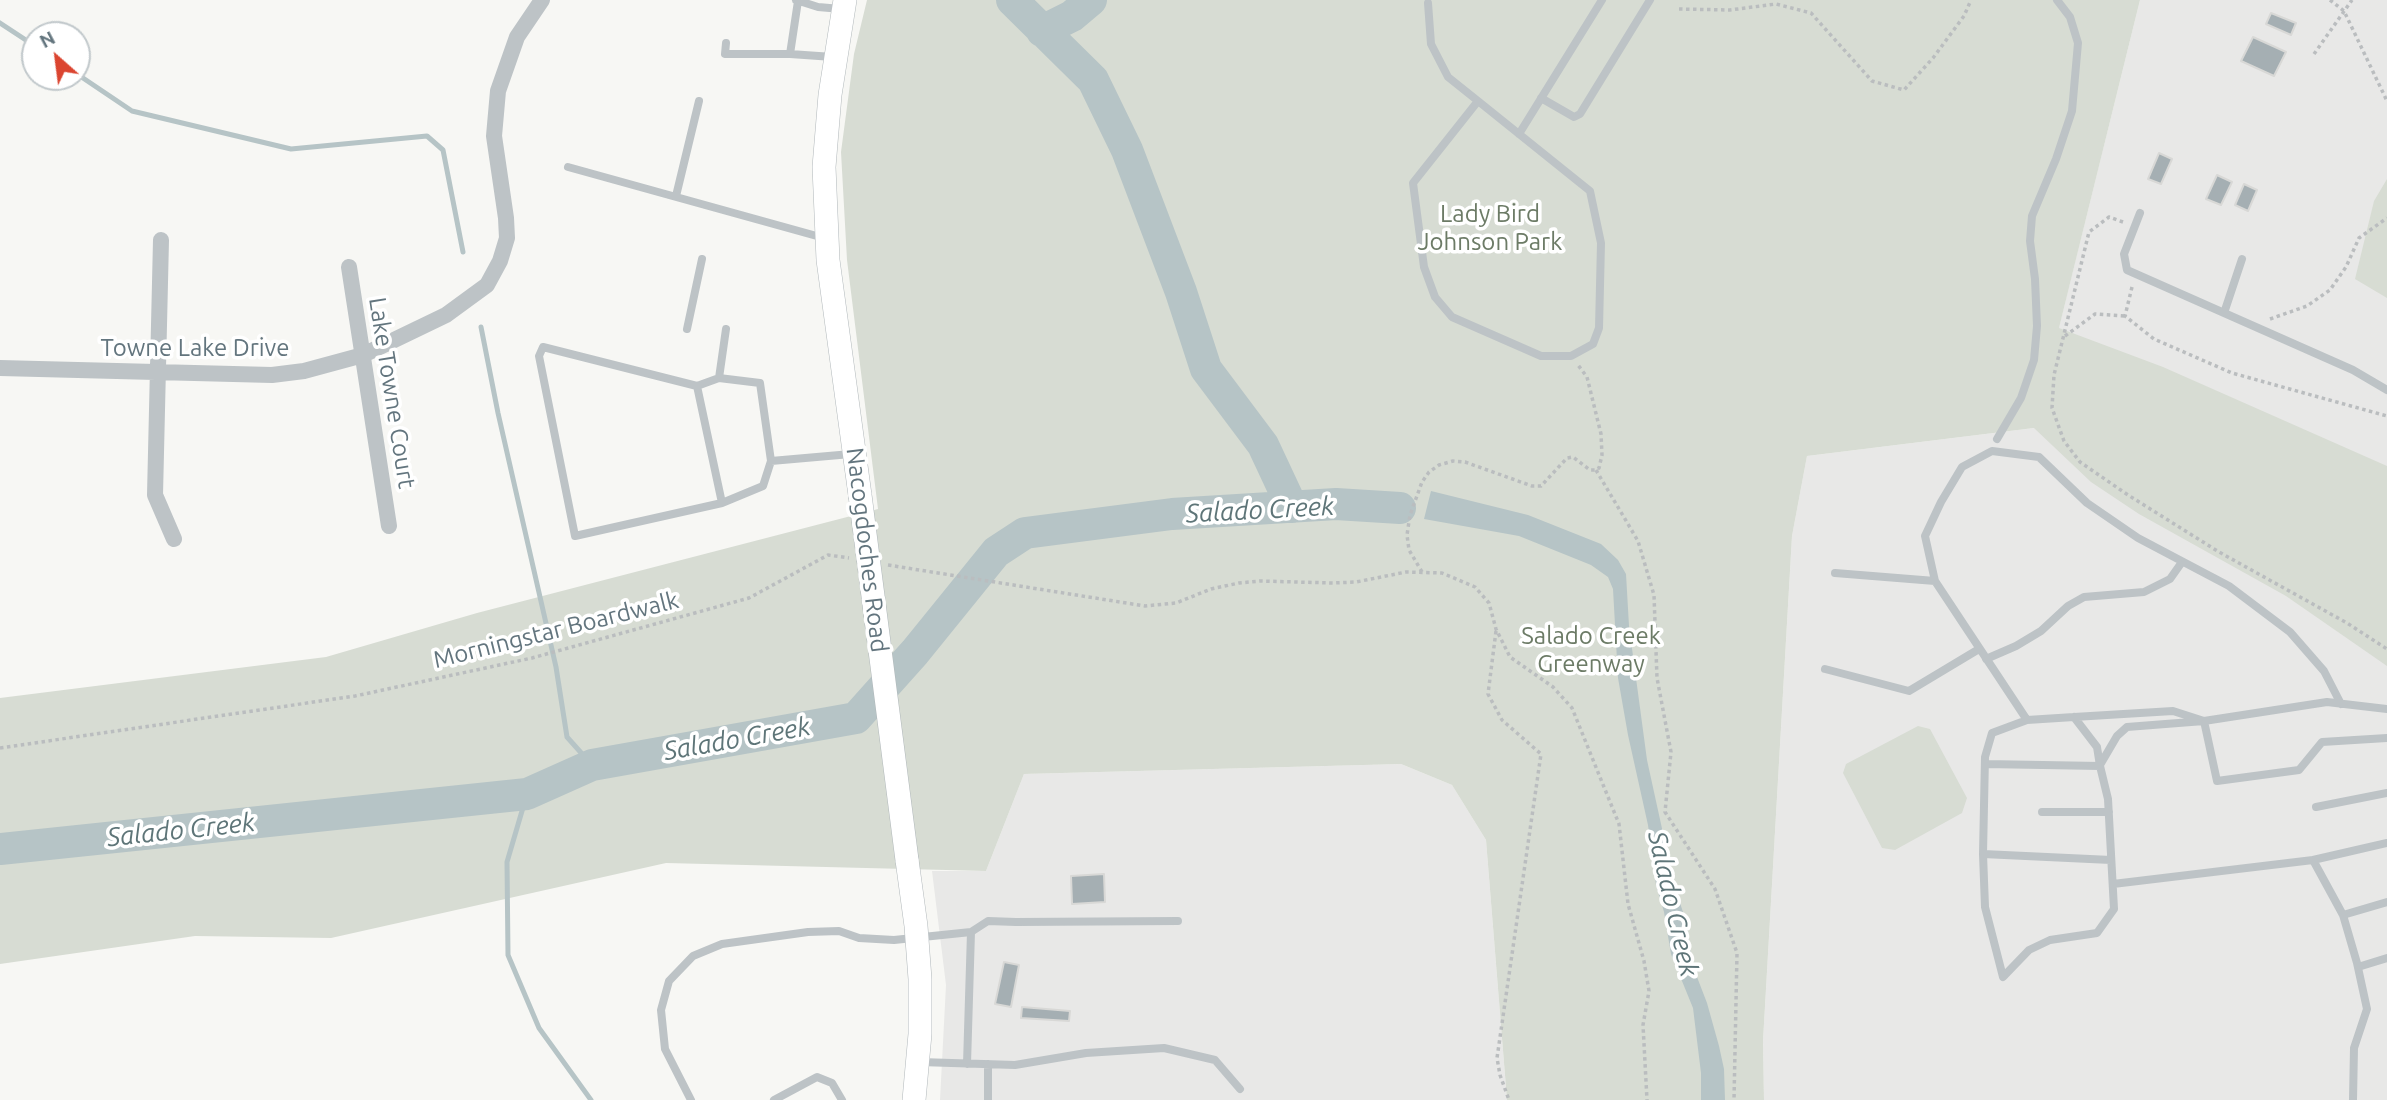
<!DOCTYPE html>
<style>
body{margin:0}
#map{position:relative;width:2387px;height:1100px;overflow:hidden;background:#f7f7f4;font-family:Ubuntu,sans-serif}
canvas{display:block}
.north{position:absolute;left:21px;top:21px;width:70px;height:70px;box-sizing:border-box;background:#fff;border:2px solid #c1c8cb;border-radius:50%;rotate:332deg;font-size:19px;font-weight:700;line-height:28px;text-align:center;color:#63757e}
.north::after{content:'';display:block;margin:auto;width:24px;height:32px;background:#db4530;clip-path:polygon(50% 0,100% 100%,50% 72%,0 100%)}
</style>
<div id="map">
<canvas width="2387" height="1100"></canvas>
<div class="north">N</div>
</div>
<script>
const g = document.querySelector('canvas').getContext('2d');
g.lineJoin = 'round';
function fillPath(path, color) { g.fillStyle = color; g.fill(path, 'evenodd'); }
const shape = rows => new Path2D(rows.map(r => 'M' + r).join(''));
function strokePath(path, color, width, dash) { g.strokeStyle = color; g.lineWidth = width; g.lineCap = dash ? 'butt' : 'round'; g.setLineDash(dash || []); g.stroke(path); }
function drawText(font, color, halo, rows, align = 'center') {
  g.font = font + ' Ubuntu,sans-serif'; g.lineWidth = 7; g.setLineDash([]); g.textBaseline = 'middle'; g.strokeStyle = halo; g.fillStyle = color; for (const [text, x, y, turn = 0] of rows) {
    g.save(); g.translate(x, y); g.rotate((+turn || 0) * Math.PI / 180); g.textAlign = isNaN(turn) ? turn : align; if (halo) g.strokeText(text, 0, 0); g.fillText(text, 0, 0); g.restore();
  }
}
const built = shape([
 [2140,0,2387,0,2387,1100,1764,1100,1763,1041,1792,536,1807,456,2034,428],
 [1401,764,1452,785,1486,840,1507,1100,940,1100,946,985,932,871,986,871,1024,774]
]);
const green = shape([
 [867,0,2140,0,2059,328,2163,367,2387,466,2387,666,2286,596,2139,514,2091,482,2034,428,1807,456,1792,536,1763,1041,1764,1100,1507,1100,1486,840,1452,785,1401,764,1024,774,986,871,666,863,331,938,195,936,0,964,0,698,326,657,477,613,878,509,847,260,841,152,854,54],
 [2387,179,2387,298,2355,279,2374,201],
 [1918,726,1930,729,1967,798,1962,813,1895,850,1882,848,1843,773,1846,764]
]);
const water = shape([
 [1431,491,1528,515,1601,544,1618,560,1626,574,1629,626,1647,760,1675,888,1687,924,1692,964,1707,1003,1719,1046,1724,1069,1725,1100,1701,1100,1701,1073,1693,1008,1671,954,1664,912,1656,885,1648,825,1628,735,1618,678,1613,589,1608,577,1591,565,1519,536,1424,519]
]);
const stream = shape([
 [0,23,35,46],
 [77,74,132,111,291,149,427,136,443,150,463,252],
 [481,327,498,413,556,667,567,737,592,765],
 [527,794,507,862,508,955,539,1028,591,1100]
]);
const river = shape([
 [1012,0,1093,80,1127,150,1181,292,1206,369,1263,445,1292,507],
 [1042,31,1072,16,1091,0],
 [0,849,527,794,592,765,856,718,915,652,996,552,1025,533,1172,514,1336,504,1400,508]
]);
const building = shape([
 [2271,13,2296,23,2291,35,2266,24,2271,13],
 [2253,37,2286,52,2274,76,2241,61,2253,37],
 [2159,153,2172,159,2161,184,2148,179,2159,153],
 [2217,175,2232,182,2221,205,2206,199,2217,175],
 [2244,184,2257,190,2248,211,2235,205,2244,184],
 [1104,874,1105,902,1072,904,1071,876,1104,874],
 [1004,962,1019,965,1011,1007,995,1004,1004,962],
 [1022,1007,1070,1011,1069,1021,1021,1018,1022,1007]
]);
const path = shape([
 [2330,0,2344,11,2387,101],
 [1679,9,1730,10,1776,4,1811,13,1872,81,1904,90,1933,58,1964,16,1971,0],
 [2314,54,2352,0],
 [2123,222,2109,217,2089,232,2054,375,2052,408,2064,441,2080,462,2128,495,2219,552,2347,623,2387,649],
 [2132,287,2125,316,2154,339,2232,373,2387,416],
 [2270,319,2307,306,2330,290,2346,267,2359,238,2387,218],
 [2065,336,2095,314,2125,316],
 [1596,470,1638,541,1654,595,1657,678,1671,752,1665,812,1715,889,1737,953,1734,1100],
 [888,565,1145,606,1176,603,1211,589,1239,583,1260,581,1333,583,1356,582,1406,572,1442,573,1475,587,1489,603,1496,629,1510,657,1553,687,1572,708,1619,824,1628,904,1644,961,1649,991,1643,1025,1647,1100],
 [1422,572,1409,550,1407,535,1410,515,1422,482,1429,472,1439,465,1453,461,1465,462,1532,486,1541,486,1567,458,1573,457,1590,470,1596,470,1599,468,1602,455,1601,434,1587,377,1578,365],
 [1496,631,1488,694,1502,720,1541,754,1497,1058,1500,1075,1509,1100],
 [0,748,355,696,532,658,749,598,828,555,849,558]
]);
const service = shape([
 [796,0,818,7,841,9],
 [798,1,790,54,833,57],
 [1428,3,1431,44,1448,77,1478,101,1413,183,1424,267,1435,297,1452,317,1541,356,1571,356,1593,344,1599,328,1601,243,1590,191,1478,101],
 [726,43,725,54,790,54],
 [1541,98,1574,117,1580,114,1650,0],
 [1519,134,1602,0],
 [568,167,824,238],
 [676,196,699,101],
 [2140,213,2124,254,2127,270,2353,370,2387,390],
 [2224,313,2242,259],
 [687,329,702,259],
 [726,329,719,378,760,383,771,461,851,454],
 [719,378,697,386,543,347,539,356,575,536,722,503,763,486,771,461],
 [697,386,722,503],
 [1997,439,2021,398,2034,360,2037,326,2035,279,2030,241,2032,216,2056,159,2072,111,2078,43,2070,17,2057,0],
 [1835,573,1935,581],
 [1986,659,2016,646,2041,631,2068,606,2084,597,2144,592,2170,579,2182,562],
 [1825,669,1909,691,1979,649],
 [2074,717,2097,747,2100,766,2108,799,2114,909,2097,933,2050,940,2029,950,2003,977,1985,907,1983,854,1985,757,1992,733,2027,720,2074,717,2173,711,2204,721],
 [2027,720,1935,581,1925,536,1941,502,1962,467,1992,451,2039,457,2087,503,2138,538,2229,586,2290,632,2324,671,2341,704],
 [2204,721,2217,781,2299,770,2322,742,2387,738],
 [1985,764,2100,766],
 [2100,765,2117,736,2127,727,2204,721,2327,702,2387,709],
 [2316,807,2387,793],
 [2042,812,2109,812],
 [1983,854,2111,860],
 [2313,860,2387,843],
 [2113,884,2313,860,2343,915],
 [971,932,988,921,1016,922,1178,921],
 [2358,967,2387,958],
 [920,1062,1015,1065,1086,1053,1164,1048,1215,1060,1240,1089],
 [988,1064,988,1100],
 [691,1100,665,1049,661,1010,669,981,693,956,722,944,808,932,839,931,859,938,894,940,971,932,967,1064],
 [774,1100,817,1077,832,1083,842,1100],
 [2353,1100,2354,1048,2367,1009,2357,963,2343,915,2387,902]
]);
const minor = shape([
 [161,240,155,495,174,539],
 [349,267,389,526],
 [0,368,272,375,304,371,363,355,446,315,487,285,500,261,507,238,506,218,494,136,498,91,517,37,542,0]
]);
const secondary = shape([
 [845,0,830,95,824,167,828,260,860,495],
 [907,860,916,926,920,979,920,1034,914,1100]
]);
const secondaryBridge = shape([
 [860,495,907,860]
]);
const parkNames = [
 ["Lady Bird",1490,214],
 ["Johnson Park",1490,242],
 ["Salado Creek",1591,636],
 ["Greenway",1591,664]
];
const streetNames = [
 ["Towne Lake Drive",195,348],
 ["Lake Towne Court",392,393,81],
 ["Nacogdoches Road",867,550,83],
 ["Morningstar Boardwalk",556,630,-14]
];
const waterNames = [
 ["Salado Creek",1260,510,-3],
 ["Salado Creek",737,739,-10],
 ["Salado Creek",181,830,-6],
 ["Salado Creek",1673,904,77]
];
fillPath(built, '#e8e8e7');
fillPath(green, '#d7dcd3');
fillPath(water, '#b6c4c6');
strokePath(stream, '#b6c4c6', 5);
strokePath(river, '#b6c4c6', 32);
fillPath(building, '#a5afb3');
strokePath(building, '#d8d8d6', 2);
strokePath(secondary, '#b0b7ba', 24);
strokePath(path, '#babdbf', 3.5, [3.5, 3.5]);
strokePath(service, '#bdc3c6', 8);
strokePath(minor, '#bdc3c6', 16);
strokePath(secondary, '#fff', 23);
strokePath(secondaryBridge, '#b0b7ba', 24, []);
strokePath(secondaryBridge, '#fff', 23);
drawText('24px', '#6c7b66', '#fff', parkNames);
drawText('24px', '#63757e', '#fff', streetNames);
drawText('italic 26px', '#5e7578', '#fff', waterNames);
</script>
